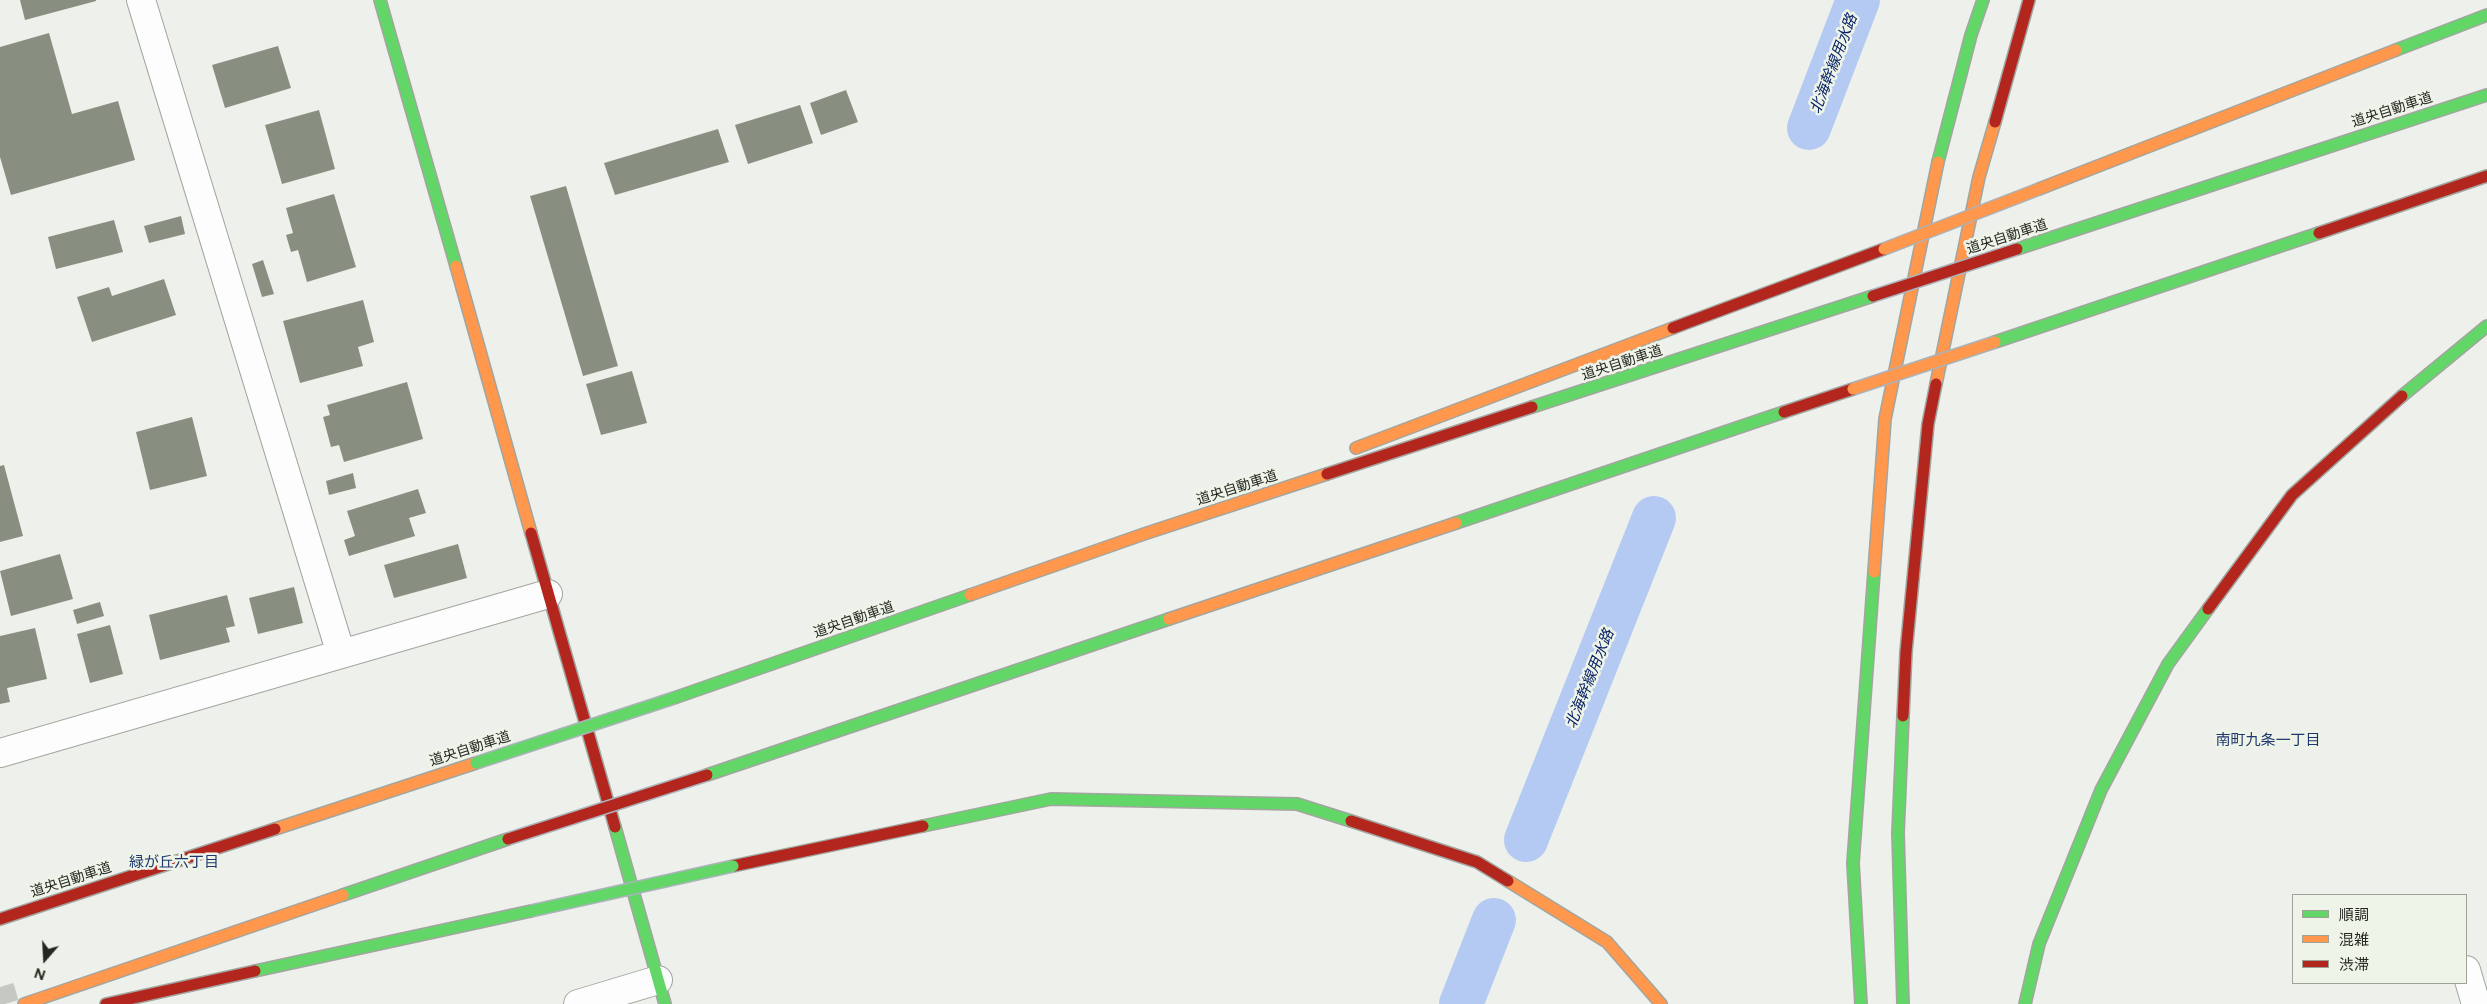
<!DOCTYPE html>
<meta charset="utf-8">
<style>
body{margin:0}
#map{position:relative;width:2487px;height:1004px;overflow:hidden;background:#eef1eb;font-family:Figtree,"Noto Sans JP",sans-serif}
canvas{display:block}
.legend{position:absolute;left:2292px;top:894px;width:175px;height:90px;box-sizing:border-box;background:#eef4e8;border:1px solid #9ea299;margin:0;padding:6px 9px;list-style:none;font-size:15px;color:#252723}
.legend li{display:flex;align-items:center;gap:10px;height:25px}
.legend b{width:25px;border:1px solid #9ea299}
.north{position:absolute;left:20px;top:934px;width:50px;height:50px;-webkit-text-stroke:4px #eef4e8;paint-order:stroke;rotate:199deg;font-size:14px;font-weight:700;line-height:20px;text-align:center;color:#252723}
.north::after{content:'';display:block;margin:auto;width:18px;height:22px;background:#252723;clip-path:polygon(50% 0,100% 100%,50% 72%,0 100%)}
</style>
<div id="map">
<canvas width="2487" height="1004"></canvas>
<ul class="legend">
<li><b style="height:6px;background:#63d668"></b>順調</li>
<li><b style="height:6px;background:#ff974d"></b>混雑</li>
<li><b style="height:6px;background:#b3261e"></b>渋滞</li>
</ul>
<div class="north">N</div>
</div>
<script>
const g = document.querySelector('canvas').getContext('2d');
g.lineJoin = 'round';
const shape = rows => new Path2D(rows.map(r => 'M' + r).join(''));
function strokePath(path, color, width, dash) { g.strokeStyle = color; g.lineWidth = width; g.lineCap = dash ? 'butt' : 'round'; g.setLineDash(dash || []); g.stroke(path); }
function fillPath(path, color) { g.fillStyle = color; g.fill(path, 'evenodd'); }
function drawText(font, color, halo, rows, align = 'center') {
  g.font = font + ' Figtree,"Noto Sans JP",sans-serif'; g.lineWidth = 5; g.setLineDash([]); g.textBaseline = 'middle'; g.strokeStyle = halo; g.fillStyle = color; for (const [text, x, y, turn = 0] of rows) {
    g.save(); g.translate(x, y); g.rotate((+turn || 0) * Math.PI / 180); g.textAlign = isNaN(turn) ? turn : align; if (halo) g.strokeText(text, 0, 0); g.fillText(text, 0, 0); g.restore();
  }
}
const canal = shape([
 [1809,128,1858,0],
 [1526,840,1654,518],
 [1461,1004,1494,920]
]);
const building = shape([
 [20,0,96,0,96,1,25,20],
 [49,33,72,114,118,101,135,160,11,195,0,157,0,47],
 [278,46,291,88,225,108,212,65],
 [846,90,858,122,821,135,810,103],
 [800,105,813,143,748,164,735,125],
 [319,110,335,169,282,184,265,125],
 [718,129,729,162,615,195,604,163],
 [566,186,618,366,583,376,530,196],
 [334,194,356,267,307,282,298,250,291,252,286,235,293,233,286,208],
 [181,216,185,234,149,243,144,226],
 [114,220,123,252,56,269,48,237],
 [263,260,274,294,262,297,252,264],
 [164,279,176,315,92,342,77,297,109,287,112,296],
 [363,300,374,342,358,347,363,366,300,383,283,321],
 [632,371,647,423,601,435,586,384],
 [407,382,423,439,344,462,339,445,331,447,323,417,330,415,327,405],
 [192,417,207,476,150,490,136,432],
 [4,465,23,536,0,542,0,466],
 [353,473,356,488,329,495,326,481],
 [418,489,426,513,409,518,415,536,349,556,344,540,355,536,347,511],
 [458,544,467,578,394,598,384,565],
 [60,554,73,599,11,616,0,571],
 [294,587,303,623,258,634,249,598],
 [227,595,235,626,226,628,230,642,160,660,149,615],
 [100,602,104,616,77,624,73,610],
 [110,625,123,674,90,683,77,634],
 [35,628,47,679,7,688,10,702,0,704,0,636]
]);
const streetTunnel = shape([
 [0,987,5,1004]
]);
const street = shape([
 [141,0,341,654],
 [0,753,548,594],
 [2466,970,2476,1004],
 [578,1004,658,980]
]);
const fast = shape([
 [380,0,456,266],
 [2396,50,2487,15],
 [1938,162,1971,35,1983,0],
 [2017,249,2487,95],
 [1995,342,2319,233],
 [2402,396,2487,326],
 [1532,407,1873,296],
 [1456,523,1784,412],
 [674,698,970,595],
 [707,775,1169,619],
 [923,826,1051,799,1297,804,1351,821],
 [615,827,665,1004],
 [343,895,508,839],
 [255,971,531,911],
 [1861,1004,1853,863,1874,572],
 [1903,1004,1898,833,1903,716],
 [2025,1004,2039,944,2101,790,2168,664,2208,609]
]);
const slow = shape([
 [2039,189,2396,50],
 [456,266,531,533],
 [1936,384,1979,177,1995,122],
 [1356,448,1673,328],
 [1874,572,1885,419,1938,162],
 [970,595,1144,534,1327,474],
 [1169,619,1456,523],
 [275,829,476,763],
 [1508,881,1607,942,1661,1004],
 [24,1004,343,895]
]);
const jam = shape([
 [1995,122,2029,0],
 [2319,233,2487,176],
 [1673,328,1884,249],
 [1784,412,1853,389],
 [1327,474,1532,407],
 [531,533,615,827],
 [2208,609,2292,495,2402,396],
 [1903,716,1906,652,1928,424,1936,384],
 [1351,821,1477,862,1508,881],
 [733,866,923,826],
 [0,919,275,829],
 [106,1004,255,971]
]);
const fastBridge = shape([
 [476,763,674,698],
 [531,911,733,866]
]);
const slowBridge = shape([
 [1884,249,2039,189],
 [1853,389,1995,342]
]);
const jamBridge = shape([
 [1873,296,2017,249],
 [508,839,707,775]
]);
const streetNames = [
 ["道央自動車道",2392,110,-18],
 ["道央自動車道",2007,237,-18],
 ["道央自動車道",1622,363,-18],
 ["道央自動車道",1237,488,-18],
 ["道央自動車道",854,620,-19],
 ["道央自動車道",470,749,-18],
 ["道央自動車道",71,880,-18]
];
const waterNames = [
 ["北海幹線用水路",1834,64,-69],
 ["北海幹線用水路",1590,679,-68]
];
const neighbourhoodNames = [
 ["南町九条一丁目",2268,741],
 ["緑が丘六丁目",174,863]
];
strokePath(canal, '#b4caf3', 44);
fillPath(building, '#898f80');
strokePath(streetTunnel, '#c6c9c3', 28, [28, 14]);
strokePath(street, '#a2a5a0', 30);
strokePath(fast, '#a2a5a0', 14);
strokePath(slow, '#a2a5a0', 14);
strokePath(jam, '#a2a5a0', 14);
strokePath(street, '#fcfdfc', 28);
strokePath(fast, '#63d668', 11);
strokePath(slow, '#ff974d', 11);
strokePath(jam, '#b3261e', 11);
strokePath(fastBridge, '#abb2ba', 14, []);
strokePath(slowBridge, '#abb2ba', 14, []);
strokePath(jamBridge, '#abb2ba', 14, []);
strokePath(fastBridge, '#63d668', 11);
strokePath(slowBridge, '#ff974d', 11);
strokePath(jamBridge, '#b3261e', 11);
drawText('14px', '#252723', '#eef4e8', streetNames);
drawText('italic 15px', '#0a2367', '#eef4e8', waterNames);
drawText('15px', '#1f376e', '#eef4e8', neighbourhoodNames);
</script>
